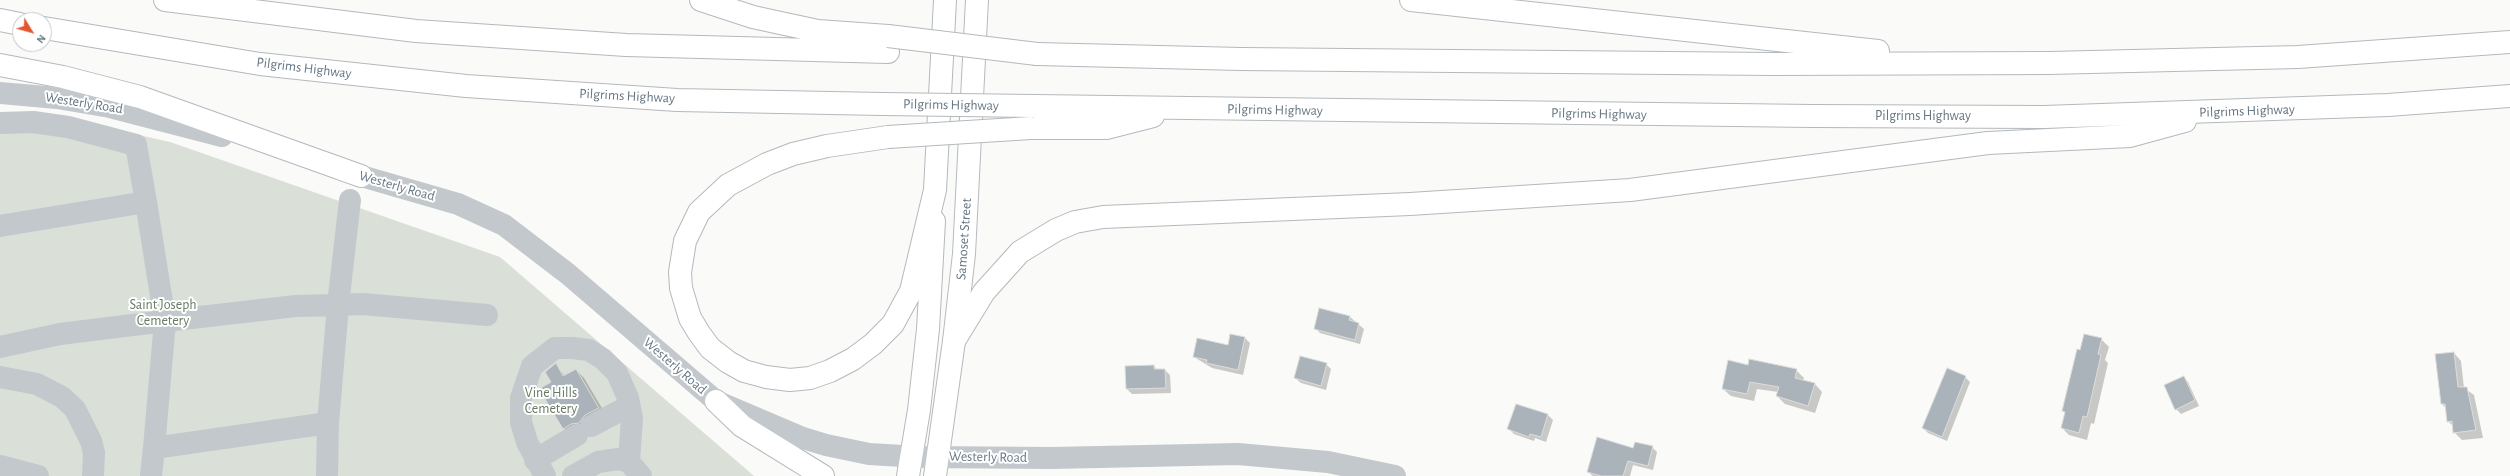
<!DOCTYPE html>
<style>
body{margin:0}
#map{position:relative;width:2510px;height:476px;overflow:hidden;background:#fafaf8;font-family:"Alegreya Sans",sans-serif}
canvas{display:block}
.north{position:absolute;left:12px;top:12px;width:40px;height:40px;box-sizing:border-box;background:#fff;border:1px solid #c1c8cd;border-radius:50%;rotate:127deg;font-size:11px;font-weight:700;line-height:16px;text-align:center;color:#657683}
.north::after{content:'';display:block;margin:auto;width:14px;height:18px;background:#e4572e;clip-path:polygon(50% 0,100% 100%,50% 72%,0 100%)}
</style>
<div id="map">
<canvas width="2510" height="476"></canvas>
<div class="north">N</div>
</div>
<script>
const g = document.querySelector('canvas').getContext('2d');
g.lineJoin = 'round';
function fillPath(path, color) { g.fillStyle = color; g.fill(path, 'evenodd'); }
const shape = rows => new Path2D(rows.map(r => 'M' + r).join(''));
function strokePath(path, color, width, dash) { g.strokeStyle = color; g.lineWidth = width; g.lineCap = dash ? 'butt' : 'round'; g.setLineDash(dash || []); g.stroke(path); }
function drawText(font, color, halo, rows, align = 'center') {
  g.font = font + ' "Alegreya Sans",sans-serif'; g.lineWidth = 4; g.setLineDash([]); g.textBaseline = 'middle'; g.strokeStyle = halo; g.fillStyle = color; for (const [text, x, y, turn = 0] of rows) {
    g.save(); g.translate(x, y); g.rotate((+turn || 0) * Math.PI / 180); g.textAlign = isNaN(turn) ? turn : align; if (halo) g.strokeText(text, 0, 0); g.fillText(text, 0, 0); g.restore();
  }
}
const green = shape([
 [0,116,112,129,170,142,500,257,754,476,0,476]
]);
const shadow = shape([
 [1350,317,1364,329,1360,344,1320,333,1315,328],
 [1245,338,1250,343,1243,375,1212,368,1194,357],
 [2101,339,2109,347,2105,360,2108,363,2094,424,2091,423,2087,440,2069,435,2062,428,2066,413,2063,411,2081,352],
 [2454,353,2461,361,2464,388,2474,395,2483,438,2462,440,2454,432,2453,426,2448,421,2447,409,2442,404],
 [1326,364,1331,369,1326,390,1301,383,1295,378],
 [555,365,565,376,576,370,584,378,606,415,571,436,564,428,552,382],
 [1154,366,1157,370,1165,370,1170,375,1171,393,1132,394,1127,389],
 [1748,366,1796,370,1804,378,1803,381,1815,384,1822,392,1815,413,1785,404,1777,396,1778,392,1757,389,1754,401,1731,396,1723,389],
 [1965,377,1970,382,1947,441,1928,433,1923,428],
 [2183,377,2188,382,2199,406,2181,414,2176,409],
 [1517,405,1548,415,1553,420,1546,442,1535,438,1534,441,1514,434,1509,429],
 [1652,447,1657,452,1653,470,1633,465,1630,476,1593,476,1588,472,1634,449]
]);
const building = shape([
 [1319,308,1350,316,1349,320,1359,323,1355,340,1314,329,1319,308],
 [1230,334,1245,337,1238,370,1206,363,1207,360,1193,357,1197,338,1228,345,1230,334],
 [2084,334,2102,338,2098,354,2101,355,2087,417,2083,416,2079,433,2061,428,2065,412,2062,411,2077,349,2080,350,2084,334],
 [2454,352,2458,387,2467,387,2476,430,2453,433,2452,421,2447,422,2445,404,2441,404,2435,354,2454,352],
 [1300,356,1327,363,1321,386,1294,378,1300,356],
 [1749,359,1797,369,1795,378,1815,383,1808,406,1776,396,1779,387,1750,382,1747,394,1722,389,1728,360,1748,365,1749,359],
 [556,363,563,376,576,369,599,408,585,415,579,423,571,424,563,429,539,389,551,382,545,372,556,363],
 [1154,365,1154,369,1165,369,1166,388,1126,389,1125,366,1154,365],
 [1947,368,1966,376,1942,437,1922,428,1947,368],
 [2184,376,2195,400,2175,410,2164,385,2184,376],
 [1516,404,1548,414,1541,437,1530,434,1529,437,1507,429,1516,404],
 [1597,437,1633,448,1635,442,1653,446,1648,466,1628,461,1623,476,1601,476,1587,472,1597,437]
]);
const minor = shape([
 [0,93,57,98,110,107,222,136],
 [0,123,33,122,68,127,136,145,146,202,0,226],
 [344,171,458,204,504,225,568,274,716,401,803,438,826,445,869,454,920,457,1052,458,1238,454,1328,462,1395,476],
 [350,200,338,305,363,304,487,315],
 [0,347,60,334,165,321,146,202],
 [0,377,37,384,62,397,75,409,91,441,94,453,93,476],
 [591,426,629,406],
 [535,460,577,435],
 [0,466,38,476],
 [151,476,154,448],
 [327,476,328,423,338,305,296,306,165,321,154,448,328,423],
 [545,476,527,442,521,422,521,398,532,366,555,348,572,348,589,350,603,359,617,373,628,398,632,418,629,462],
 [573,476,598,462,618,459,629,462,641,476]
]);
const major = shape([
 [716,401,742,426,823,476],
 [908,476,919,410,928,329,934,221],
 [935,476,954,341,964,254,977,0]
]);
const highway = shape([
 [165,0,416,31,626,45,888,52],
 [701,0,753,17,785,24,818,31,888,36],
 [1411,0,1878,51],
 [0,20,20,24],
 [44,28,260,64,466,86,677,100,882,104],
 [1037,54,1241,59,1773,64,2049,63,2298,57,2510,42],
 [0,65,63,77,140,97,361,176],
 [1034,106,1812,116,2044,117,2388,105,2510,96],
 [1031,128,1106,128,1153,116],
 [888,137,827,146,793,154,767,164,728,185,699,212,685,241,680,272,681,288,690,318,699,333,710,348,728,362,744,371,766,377,790,380,810,378,830,371,853,359,873,344,893,324,911,291,935,190,945,0],
 [954,341,984,292,1020,252,1056,230,1075,222,1103,217,1410,204,1630,190,1988,143,2130,136,2185,121]
]);
const highwayBridge = shape([
 [888,36,1037,54],
 [882,104,1034,106],
 [888,137,1031,128]
]);
const streetNames = [
 ["Pilgrims Highway",304,68,7],
 ["Pilgrims Highway",627,96,3],
 ["Westerly Road",84,103,9],
 ["Pilgrims Highway",951,105,1],
 ["Pilgrims Highway",1275,110,1],
 ["Pilgrims Highway",2247,111,-2],
 ["Pilgrims Highway",1599,114,1],
 ["Pilgrims Highway",1923,116],
 ["Westerly Road",397,186,16],
 ["Samoset Street",964,239,-86],
 ["Westerly Road",675,366,41],
 ["Westerly Road",988,457,1]
];
const parkNames = [
 ["Saint Joseph",163,305],
 ["Cemetery",163,321],
 ["Vine Hills",551,393],
 ["Cemetery",551,409]
];
fillPath(green, '#dadfd7');
fillPath(shadow, '#0003');
fillPath(building, '#aab3b9');
strokePath(building, '#dcdcda', 1);
strokePath(major, '#b5babe', 24);
strokePath(highway, '#b4b9bd', 24);
strokePath(minor, '#c3c8cc', 22);
strokePath(major, '#fff', 22);
strokePath(highway, '#fff', 22);
strokePath(highwayBridge, '#b4b9bd', 24, []);
strokePath(highwayBridge, '#fff', 22);
drawText('14px', '#657683', '#fff', streetNames);
drawText('14px', '#687a64', '#fff', parkNames);
</script>
